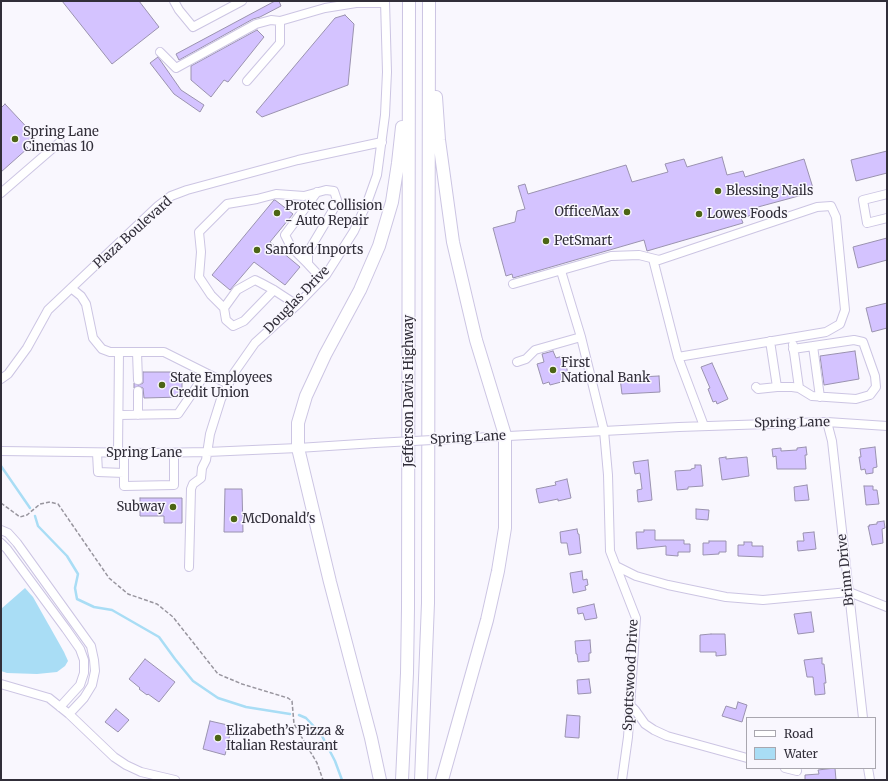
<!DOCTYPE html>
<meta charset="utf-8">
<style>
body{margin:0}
#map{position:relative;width:888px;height:781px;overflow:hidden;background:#f9f7fe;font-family:Merriweather,serif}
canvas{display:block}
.frame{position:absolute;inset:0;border:2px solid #312e39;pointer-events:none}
.legend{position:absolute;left:746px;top:717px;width:130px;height:52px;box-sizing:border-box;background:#f9f7fe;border:1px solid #a9a7af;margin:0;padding:5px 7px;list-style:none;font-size:12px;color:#312e39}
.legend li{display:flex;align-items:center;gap:8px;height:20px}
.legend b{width:20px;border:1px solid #a9a7af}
</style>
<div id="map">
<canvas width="888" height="781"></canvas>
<div class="frame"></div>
<ul class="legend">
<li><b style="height:5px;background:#fff"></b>Road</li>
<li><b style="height:11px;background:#a9ddf5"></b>Water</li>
</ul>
</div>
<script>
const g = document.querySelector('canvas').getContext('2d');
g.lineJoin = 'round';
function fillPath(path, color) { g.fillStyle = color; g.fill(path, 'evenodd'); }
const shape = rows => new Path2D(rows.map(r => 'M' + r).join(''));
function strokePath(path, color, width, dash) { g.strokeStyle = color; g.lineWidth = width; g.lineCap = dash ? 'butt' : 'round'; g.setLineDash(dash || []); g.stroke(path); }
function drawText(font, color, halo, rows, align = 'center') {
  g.font = font + ' Merriweather,serif'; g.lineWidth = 3; g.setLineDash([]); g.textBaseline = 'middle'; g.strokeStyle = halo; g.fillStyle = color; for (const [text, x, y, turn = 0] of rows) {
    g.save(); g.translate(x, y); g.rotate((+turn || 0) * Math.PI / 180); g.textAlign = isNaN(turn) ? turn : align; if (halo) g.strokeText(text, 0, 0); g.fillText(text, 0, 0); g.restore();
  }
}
const water = shape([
 [25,588,33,597,64,652,68,661,65,666,57,672,37,674,7,673,1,671,1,609]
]);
const stream = shape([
 [1,466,30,508],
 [35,516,38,526,67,556,78,574,75,588,77,599,94,607,112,610,159,637,175,659,193,681,218,698,246,707,290,714],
 [299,715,306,718,321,734,335,761,342,780]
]);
const building = shape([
 [62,1,139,1,159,27,112,64,62,1],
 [275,1,279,1,281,6,260,17,253,19,179,60,176,54,275,1],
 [345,15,354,24,348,85,262,117,256,112,335,18,345,15],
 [257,30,264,37,228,82,224,80,211,97,191,80,191,66,257,30],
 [158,57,181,90,204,105,200,112,174,94,150,63,158,57],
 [5,104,34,135,24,144,28,148,1,172,1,108,5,104],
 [887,151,887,173,856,181,851,160,887,151],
 [722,157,727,175,743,171,745,177,804,159,813,188,804,190,806,194,758,207,760,213,741,218,743,223,647,251,644,240,513,278,512,274,506,276,493,228,515,222,517,211,525,209,518,186,525,184,528,194,626,165,632,182,668,172,665,164,684,159,687,167,722,157],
 [274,200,275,200,293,214,270,242,300,267,285,285,254,262,230,290,212,275,274,200],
 [887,238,887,260,858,268,853,247,887,238],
 [887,303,887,328,872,332,866,308,887,303],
 [553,351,556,358,563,356,569,376,564,378,565,381,550,385,549,382,543,384,537,364,544,362,542,354,553,351],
 [855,351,859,379,824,385,820,356,855,351],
 [712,363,728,399,717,404,716,401,713,402,708,389,710,388,701,367,712,363],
 [143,372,174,372,174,373,182,373,182,397,144,398,143,388,138,386,134,388,134,383,139,385,143,383,143,372],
 [659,376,660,392,622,394,620,378,659,376],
 [806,447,807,455,805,455,806,469,777,469,776,456,773,457,772,449,781,448,781,451,797,450,797,448,806,447],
 [875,447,877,467,873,468,873,473,866,474,865,469,861,470,859,457,861,457,860,449,875,447],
 [726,457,726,459,747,457,749,476,722,480,719,458,726,457],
 [648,460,652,500,638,502,637,490,642,489,640,473,635,474,633,462,648,460],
 [695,465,701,465,703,486,688,487,688,489,677,490,675,471,691,470,691,469,695,468,695,465],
 [567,479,571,498,558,501,558,499,539,503,536,489,556,485,555,482,567,479],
 [807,485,809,500,795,501,794,487,807,485],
 [864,486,873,486,873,490,877,490,879,504,866,505,864,486],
 [225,489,242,489,243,532,224,532,225,489],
 [140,498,182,498,182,523,164,523,164,516,140,516,140,498],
 [696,509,709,510,708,520,696,519,696,509],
 [884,521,885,528,882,529,883,543,872,545,868,526,870,526,869,525,877,524,877,522,884,521],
 [577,529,578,534,579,534,581,553,569,555,567,543,561,543,560,532,577,529],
 [644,530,655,530,655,540,684,540,684,544,690,544,690,552,678,552,678,556,666,555,666,546,637,549,636,532,644,532,644,530],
 [814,532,816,549,798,551,797,541,804,541,803,533,814,532],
 [709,541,726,541,726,552,719,552,719,554,703,555,703,543,709,543,709,541],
 [744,542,752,542,752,546,763,546,763,557,738,556,738,545,744,545,744,542],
 [582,571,583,580,587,579,588,585,585,586,586,590,573,593,570,573,582,571],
 [594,604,597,618,585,620,583,613,578,614,577,608,594,604],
 [811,612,814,632,798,634,794,614,811,612],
 [711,634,725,634,726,655,716,656,716,652,700,652,700,635,711,634],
 [590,640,591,653,589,653,589,661,578,662,577,654,576,654,575,641,590,640],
 [822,658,822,664,824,664,826,683,824,683,825,694,815,695,813,677,807,677,804,660,822,658],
 [145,659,175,682,159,702,148,694,147,695,139,689,140,688,129,679,145,659],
 [589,679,591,693,578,694,577,680,589,679],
 [738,702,747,705,742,722,722,716,726,706,736,709,738,702],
 [116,709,129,720,118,732,105,722,116,709],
 [567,715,580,716,579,738,565,737,567,715],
 [210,721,232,726,225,755,203,749,210,721],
 [835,768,836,780,805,780,805,775,819,774,818,770,835,768]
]);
const path = shape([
 [1,503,20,517,27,515,40,504,50,502,58,504,109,578,128,594,157,604,173,617,218,674,242,684,288,698,292,701,294,724,317,763,323,780]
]);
const minor = shape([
 [174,1,179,10,193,27,242,1],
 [160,52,176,68,256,24,271,20,280,21],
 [247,81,280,43,280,21,325,8,356,3,385,3],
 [1,193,60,142],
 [887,194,863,200,867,223,887,218],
 [653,259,678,357,704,426],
 [308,264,291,247,285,235,317,192],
 [561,271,581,337,604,431,608,475,610,551,636,618,628,737,622,780],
 [513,284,611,256,639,255,659,260,817,207,831,206,836,217,845,310,840,324,826,332,678,357],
 [71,288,81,296,86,304,93,338,102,349,110,352,164,352,228,384],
 [274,290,244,321,233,326,226,320,224,308,237,290,255,280,261,283,274,290,280,294,297,305],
 [224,308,211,295,199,277,201,252,199,232,227,204,257,199,276,194,304,196,326,190,334,191,337,200,333,210,308,252,308,264,322,279],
 [770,341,777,387,792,387,799,388,812,396,856,399,870,395,876,387,875,376,863,342,854,340,793,349],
 [793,345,799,388],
 [813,346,820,397],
 [137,352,138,380],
 [517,362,526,359,535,350,581,337],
 [1,379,8,374,27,348,48,310,158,206,171,196,187,190,298,160,382,142],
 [756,387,758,389,777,387],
 [138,391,138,415],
 [119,415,178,414,206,373],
 [827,422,832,441,863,718],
 [471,438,679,427,827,422,887,426],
 [1,451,151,453,207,452,298,448,375,443],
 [97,453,98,472,124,473],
 [118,453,119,352],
 [124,453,124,486,174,485,174,453],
 [1,530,8,533,17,543,91,646,94,660,95,671,92,685,84,698,69,714],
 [1,543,7,549,66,629,80,649,84,660,84,673,80,685,60,707],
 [616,566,636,576,668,585,726,597,763,600,849,592,887,607],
 [189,567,191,489,193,484,201,478,202,468,206,460,210,434,221,399,234,373,255,343,299,303,326,275,354,231,367,203,377,175,385,115,387,72,385,1],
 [1,684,49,698,69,714,114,757,126,765,141,772,175,780],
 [630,705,635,710,645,724,654,730,667,736,747,758],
 [785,768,797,771],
 [868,768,870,780]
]);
const highway = shape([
 [436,97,439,140,453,242,476,340,505,435,505,528,498,571,487,620,442,780],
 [380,780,371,738,330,582,298,448,298,423,306,396,325,355,360,290,379,246,392,202,398,163,402,127],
 [402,780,407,673,408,608,409,1],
 [421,780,428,603,429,1]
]);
const minorBridge = shape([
 [375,443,471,438]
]);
const markers = [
 [15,139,4,"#4c6515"],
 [718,191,4,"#4c6515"],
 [627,212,4,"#4c6515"],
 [277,213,4,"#4c6515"],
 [699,214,4,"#4c6515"],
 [546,241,4,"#4c6515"],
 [257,250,4,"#4c6515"],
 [553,370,4,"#4c6515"],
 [162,385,4,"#4c6515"],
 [173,507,4,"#4c6515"],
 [234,519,4,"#4c6515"],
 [218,738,4,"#4c6515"]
];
const poiNames = [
 ["Spring Lane",23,132],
 ["Cinemas 10",23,147],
 ["Blessing Nails",726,191],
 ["Protec Collision",285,206],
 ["- Auto Repair",285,221],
 ["OfficeMax",619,212,"right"],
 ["Lowes Foods",707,214],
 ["PetSmart",554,241],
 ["Sanford Inports",265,250],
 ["First",561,363],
 ["National Bank",561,378],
 ["State Employees",170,378],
 ["Credit Union",170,393],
 ["Subway",165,507,"right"],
 ["McDonald's",242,519],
 ["Elizabeth’s Pizza &",226,731],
 ["Italian Restaurant",226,746]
];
const streetNames = [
 ["Plaza Boulevard",133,233,-42],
 ["Douglas Drive",297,300,-46],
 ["Jefferson Davis Highway",409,391,-90],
 ["Spring Lane",792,423,-1],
 ["Spring Lane",468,438,-3],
 ["Spring Lane",144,453],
 ["Brinn Drive",846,570,-96],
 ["Spottswood Drive",631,675,-87]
];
fillPath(water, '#a9ddf5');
strokePath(stream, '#a9ddf5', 2.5);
fillPath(building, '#d4c3ff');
strokePath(building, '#9a92af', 1);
strokePath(minor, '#ccc5e3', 10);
strokePath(highway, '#ccc5e3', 14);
strokePath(path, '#98959e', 1.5, [4, 2]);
strokePath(minor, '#fff', 8);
strokePath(highway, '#fff', 12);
strokePath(minorBridge, '#ccc5e3', 10, []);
strokePath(minorBridge, '#fff', 8);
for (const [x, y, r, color] of markers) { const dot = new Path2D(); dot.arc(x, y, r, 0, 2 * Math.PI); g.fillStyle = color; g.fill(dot); strokePath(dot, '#f9f7fe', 1.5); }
drawText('13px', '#312e39', '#f9f7fe', poiNames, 'left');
drawText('13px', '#312e39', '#f9f7fe', streetNames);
</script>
